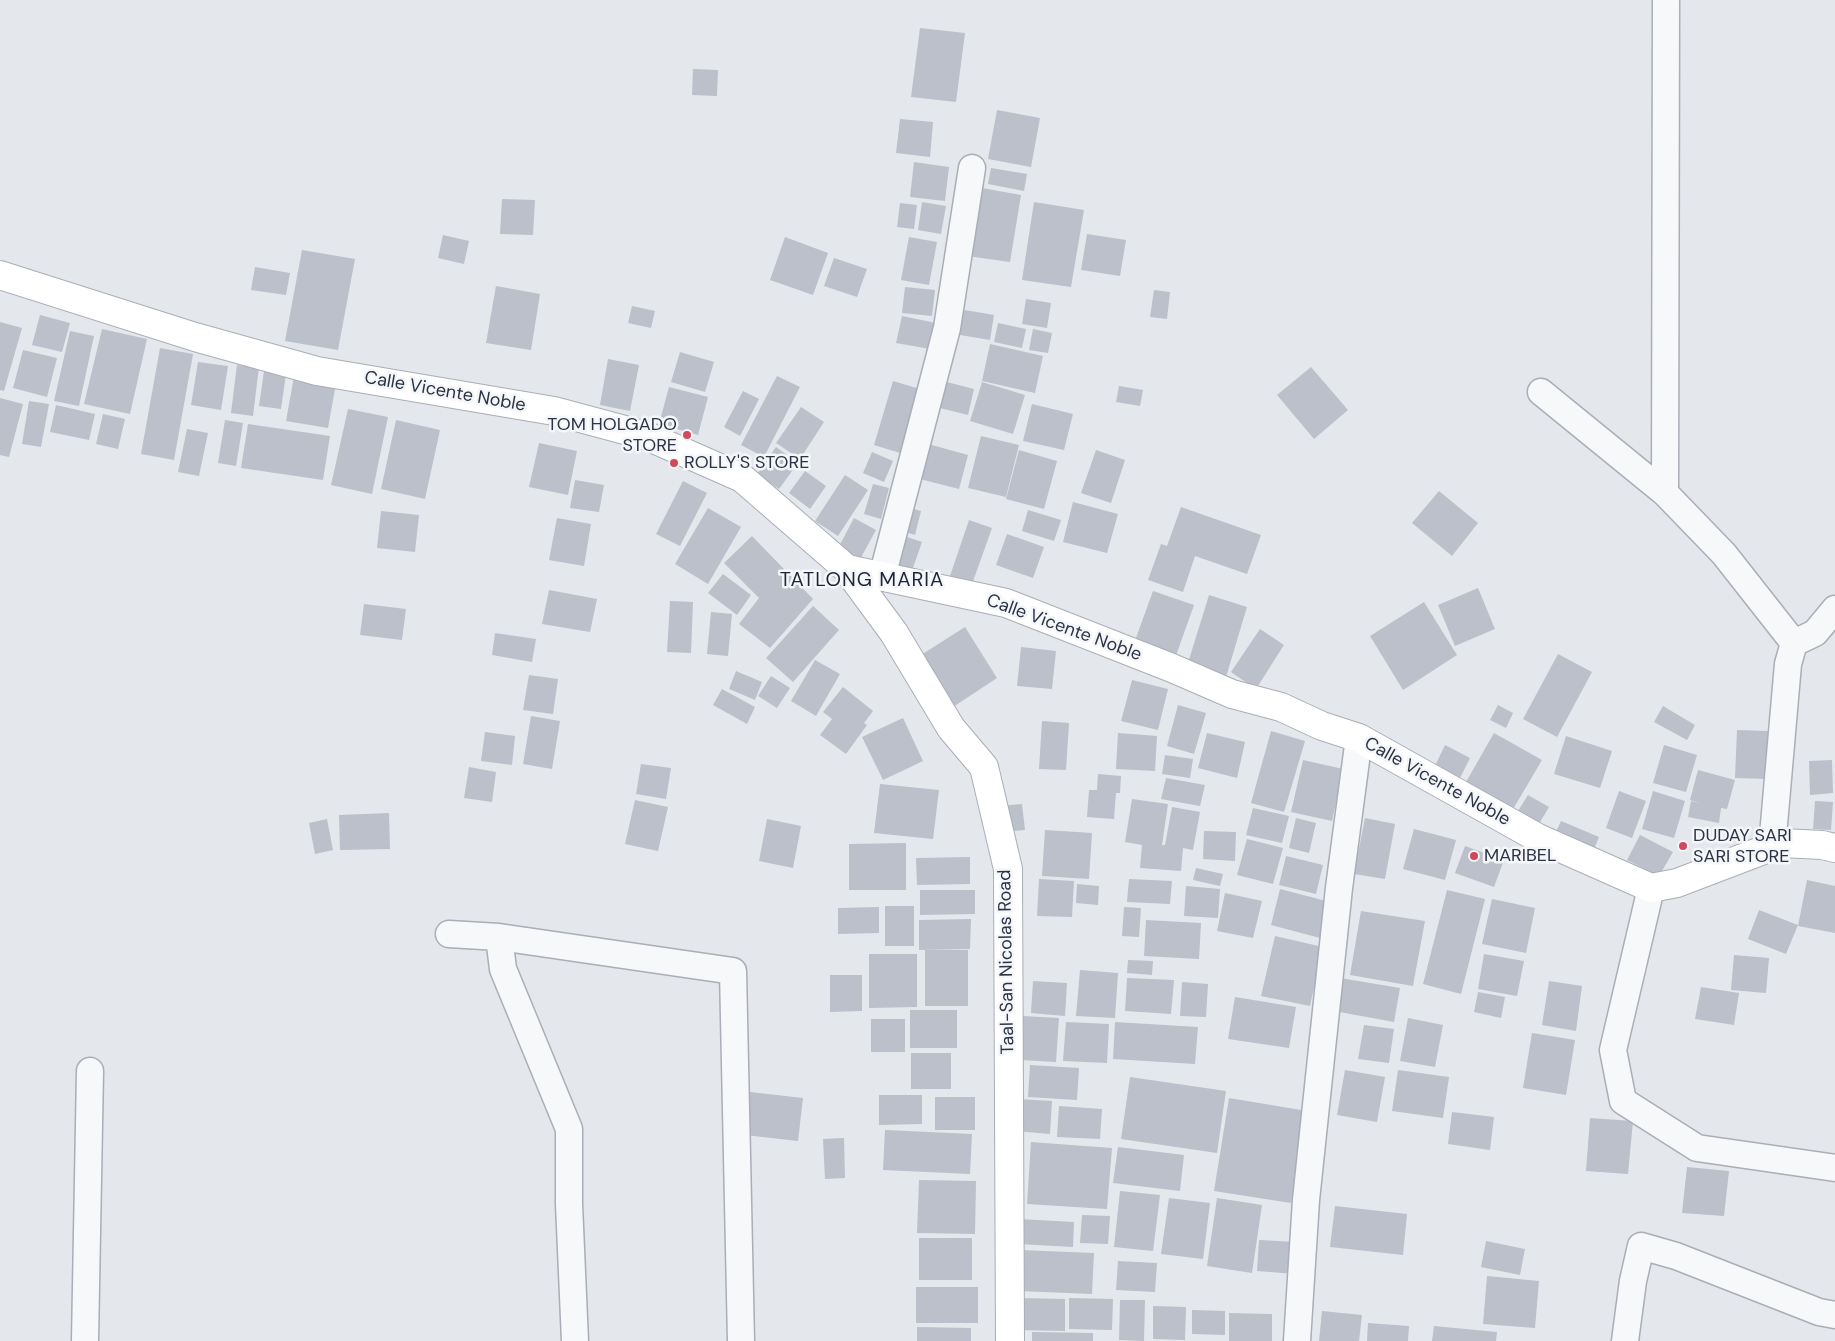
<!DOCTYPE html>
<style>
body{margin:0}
canvas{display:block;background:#e4e7ec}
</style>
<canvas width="1835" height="1341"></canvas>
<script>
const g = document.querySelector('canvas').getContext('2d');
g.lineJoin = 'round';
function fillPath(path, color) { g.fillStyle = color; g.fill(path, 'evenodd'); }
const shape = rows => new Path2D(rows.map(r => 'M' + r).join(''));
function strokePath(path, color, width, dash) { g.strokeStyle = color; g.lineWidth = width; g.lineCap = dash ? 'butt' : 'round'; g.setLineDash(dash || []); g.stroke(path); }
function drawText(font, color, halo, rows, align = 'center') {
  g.font = font + ' "DM Sans",sans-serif'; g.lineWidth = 5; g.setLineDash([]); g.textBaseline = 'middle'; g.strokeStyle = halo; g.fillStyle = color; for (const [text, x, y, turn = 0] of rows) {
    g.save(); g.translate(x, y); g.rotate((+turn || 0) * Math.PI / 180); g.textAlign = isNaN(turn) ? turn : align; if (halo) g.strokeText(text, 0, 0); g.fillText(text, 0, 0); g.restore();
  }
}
const building = shape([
 [920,28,965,33,956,102,911,97],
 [693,69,718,70,717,96,692,95],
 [997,110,1040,118,1031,167,988,159],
 [900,119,933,122,930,157,896,153],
 [914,162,949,167,945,201,910,197],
 [991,168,1027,174,1024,191,988,184],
 [971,186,1021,195,1010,262,960,255],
 [502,199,535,200,533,235,500,234],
 [922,202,946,206,941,234,918,230],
 [1034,202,1084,210,1071,287,1022,280],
 [900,203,917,205,914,229,897,227],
 [1087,234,1126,240,1120,276,1081,270],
 [443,235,469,241,464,264,438,258],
 [785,237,828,253,813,295,770,280],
 [909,237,937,242,929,285,901,280],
 [302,250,355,259,338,350,285,341],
 [834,258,867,269,857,297,824,286],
 [255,267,290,273,286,295,251,290],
 [496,286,540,294,531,350,486,343],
 [905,287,935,290,932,316,902,313],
 [1154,290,1170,292,1167,319,1150,317],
 [1026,299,1051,303,1047,328,1022,324],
 [632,306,655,311,651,328,628,323],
 [953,308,994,315,990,340,948,333],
 [40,315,70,323,62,352,32,345],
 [902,316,936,323,930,349,896,343],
 [0,322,22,328,4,391,0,390],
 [998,323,1026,329,1022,348,994,342],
 [102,329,147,339,130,414,84,404],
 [1033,329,1052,333,1048,353,1029,350],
 [70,331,94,336,79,406,54,401],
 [990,344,1043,356,1035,393,982,381],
 [160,348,193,354,174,460,141,454],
 [23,350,57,358,47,397,13,388],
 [680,352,714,362,705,392,671,382],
 [608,359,639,365,630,411,600,405],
 [198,362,228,366,221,410,191,405],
 [265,364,287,367,281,409,259,406],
 [237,365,259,367,253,416,231,413],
 [1311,367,1348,410,1314,439,1277,395],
 [295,371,337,378,328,428,286,421],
 [777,376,800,387,764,457,741,445],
 [935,379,974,389,968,415,928,405],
 [893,381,920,389,900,453,874,445],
 [982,382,1025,395,1013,434,970,421],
 [1119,386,1143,390,1140,406,1116,402],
 [669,387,708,397,698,435,659,424],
 [743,391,759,399,740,436,724,427],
 [0,398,23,404,9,457,0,455],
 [29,401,49,404,41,447,22,444],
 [1032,404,1073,414,1064,450,1023,441],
 [56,405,95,414,89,440,50,432],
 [801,407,824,422,800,459,776,443],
 [348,409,388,417,372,494,331,485],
 [103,414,125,419,118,449,96,444],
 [225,420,243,423,236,466,218,463],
 [396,420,440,430,425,499,381,489],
 [248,424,330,436,323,480,241,468],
 [187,429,208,433,199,476,178,472],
 [981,436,1019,445,1006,497,968,488],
 [921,442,968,455,959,489,912,477],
 [539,443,577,451,568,495,529,487],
 [776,447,798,463,779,489,757,474],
 [1019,450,1057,461,1044,509,1006,499],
 [1096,450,1125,460,1111,503,1081,493],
 [872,452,893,461,884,482,863,473],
 [805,471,826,486,810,509,789,493],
 [845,475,868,490,838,536,815,521],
 [575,480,604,485,599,512,570,508],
 [683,481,707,493,680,546,656,534],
 [873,484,889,488,881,519,864,514],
 [1439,491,1478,523,1452,556,1412,523],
 [1073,502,1118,514,1107,553,1063,542],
 [903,506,921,511,915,535,896,529],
 [1181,507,1261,535,1247,574,1195,556,1183,592,1148,580,1161,544,1167,546],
 [708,508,741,527,708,584,675,564],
 [1028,510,1061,520,1054,541,1022,531],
 [381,511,419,515,415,552,377,548],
 [557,518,591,524,584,566,549,560],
 [854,518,876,530,858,563,836,552],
 [969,520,992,528,971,587,949,579],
 [898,534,922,542,909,579,885,570],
 [1007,534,1044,547,1033,578,996,565],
 [752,536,813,599,770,648,739,624,759,598,724,563],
 [723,574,751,595,737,615,708,593],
 [1478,588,1495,629,1455,646,1438,605],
 [549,590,597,599,590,632,542,624],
 [1153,591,1194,605,1173,664,1132,649],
 [1209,595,1247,607,1226,677,1187,666],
 [670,601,693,602,691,653,667,652],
 [1424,602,1457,655,1403,690,1370,636],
 [364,604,406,609,402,640,360,635],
 [813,606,839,630,793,682,766,658],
 [711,612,732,614,728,656,707,654],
 [965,627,997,678,953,707,921,655],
 [1260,629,1284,645,1256,689,1231,672],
 [495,633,536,639,532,662,492,655],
 [1021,647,1056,651,1052,689,1017,686],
 [1558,654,1592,672,1557,737,1523,719],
 [815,660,840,674,816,716,791,701],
 [736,671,762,682,755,700,729,689],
 [529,675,558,679,553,714,523,710],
 [771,676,790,688,777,708,758,696],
 [1132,680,1168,689,1158,730,1121,721],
 [843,687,873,711,864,723,867,725,846,754,820,735,832,719,823,712],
 [722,689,755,707,747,724,713,705],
 [1178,705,1206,713,1194,754,1167,746],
 [1498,705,1513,713,1506,728,1490,720],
 [1663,706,1695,725,1687,740,1654,722],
 [531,716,560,721,552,769,523,764],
 [903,718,923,761,883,780,862,737],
 [1042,721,1069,723,1066,770,1039,769],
 [1737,730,1768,731,1766,779,1735,778],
 [1271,731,1305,741,1284,812,1251,803],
 [485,732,515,736,512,765,481,761],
 [1118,733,1157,736,1155,771,1116,769],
 [1207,733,1245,742,1237,778,1198,768],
 [1494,733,1542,760,1509,816,1462,789],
 [1566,736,1612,751,1600,788,1554,774],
 [1445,745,1470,758,1459,780,1434,768],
 [1664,745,1697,755,1686,792,1653,783],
 [1165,755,1193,759,1190,778,1162,774],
 [1303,760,1343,769,1332,821,1291,812],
 [1832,760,1833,793,1810,795,1809,761],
 [641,764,671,768,666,799,636,794],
 [469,767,496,772,492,802,464,798],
 [1698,770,1735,780,1727,809,1721,808,1719,823,1688,817,1691,801,1700,803,1690,800],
 [1098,774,1121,776,1120,793,1116,793,1114,819,1087,817,1089,790,1097,790],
 [1166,778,1205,785,1200,806,1161,799],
 [880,784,939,790,933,839,874,833],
 [1619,791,1646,801,1632,838,1606,828],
 [1653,791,1685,801,1674,838,1642,829],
 [1528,795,1549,807,1539,824,1518,811],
 [1132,799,1168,804,1162,845,1165,845,1172,807,1200,812,1193,850,1183,848,1181,871,1140,868,1142,845,1125,842],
 [635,800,668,807,658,851,625,844],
 [1815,801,1833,802,1831,830,1813,829],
 [1022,804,1025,830,1000,832,998,806],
 [1253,808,1289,816,1282,843,1246,835],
 [389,813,390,849,340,850,339,815],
 [1296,818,1316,823,1309,853,1289,848],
 [1365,818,1395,824,1385,879,1354,874],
 [327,819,333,850,315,854,309,823],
 [767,819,801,826,793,868,759,861],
 [1561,821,1599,837,1593,852,1554,836],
 [1414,829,1456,840,1445,880,1403,869],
 [1045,830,1092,833,1089,879,1042,876],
 [1204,831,1236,832,1235,861,1203,859],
 [1640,835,1673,852,1659,876,1627,860],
 [1247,839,1283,848,1273,884,1237,875],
 [906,843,906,890,849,890,849,844],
 [1465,846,1504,860,1494,887,1455,873],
 [1286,856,1323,865,1316,894,1279,885],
 [970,857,970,884,917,885,916,858],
 [1196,868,1223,874,1220,886,1193,880],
 [1039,879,1074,881,1072,917,1037,916],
 [1129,879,1172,881,1170,904,1127,902],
 [1807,880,1835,886,1835,933,1798,926],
 [1077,884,1099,886,1098,905,1076,903],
 [1186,886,1220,889,1218,918,1184,916],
 [1280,889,1330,902,1320,938,1271,925],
 [920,890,975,890,975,914,920,915],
 [1447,890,1485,899,1461,994,1423,984],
 [1225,893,1262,901,1253,938,1217,931],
 [1492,899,1535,908,1526,953,1482,944],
 [885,906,914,906,914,946,885,946],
 [879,907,879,933,838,934,838,908],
 [1124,907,1141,908,1139,937,1122,936],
 [1759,910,1798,925,1786,954,1748,939],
 [1361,911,1425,921,1413,986,1350,975],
 [971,919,970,949,919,950,919,920],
 [1146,920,1201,923,1199,959,1144,956],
 [1275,936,1323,947,1310,1006,1261,996],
 [925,950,968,950,968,1006,925,1006],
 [869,954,917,954,917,1007,869,1008],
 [1484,954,1524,961,1517,996,1478,989],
 [1734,955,1769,958,1766,993,1731,990],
 [1128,960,1153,961,1152,975,1127,973],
 [1080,970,1118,973,1115,1018,1076,1016],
 [830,975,862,975,862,1011,830,1012],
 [1127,978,1174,980,1171,1014,1125,1011],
 [1340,978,1400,988,1394,1022,1334,1011],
 [1033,981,1067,983,1065,1016,1031,1013],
 [1549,981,1582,986,1576,1031,1542,1025],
 [1182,982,1208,984,1206,1017,1180,1016],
 [1701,987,1739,993,1734,1025,1695,1019],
 [1478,992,1505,997,1501,1018,1474,1012],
 [1235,997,1296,1007,1289,1048,1228,1039],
 [910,1010,957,1010,957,1048,910,1048],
 [1023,1016,1059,1018,1056,1062,1021,1060],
 [1408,1018,1443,1025,1435,1067,1400,1061],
 [871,1019,905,1019,905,1052,871,1052],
 [1066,1022,1109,1024,1107,1063,1063,1061],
 [1115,1022,1198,1027,1195,1064,1113,1059],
 [1364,1025,1394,1029,1389,1063,1358,1059],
 [1532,1033,1575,1040,1566,1095,1523,1088],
 [911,1053,951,1053,951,1089,911,1089],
 [1030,1065,1079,1068,1077,1100,1028,1097],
 [1345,1070,1385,1077,1377,1122,1337,1115],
 [1398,1070,1449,1077,1443,1118,1392,1111],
 [1130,1077,1226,1091,1217,1153,1121,1139],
 [750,1092,803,1098,798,1141,745,1135],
 [879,1095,922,1095,922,1124,879,1125],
 [935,1097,975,1097,975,1130,935,1130],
 [1229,1098,1307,1111,1291,1203,1214,1191],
 [1018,1099,1052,1101,1050,1134,1015,1131],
 [1059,1106,1102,1109,1100,1139,1057,1137],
 [1452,1112,1494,1117,1490,1150,1448,1144],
 [1590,1118,1633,1121,1628,1174,1586,1171],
 [885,1130,972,1134,970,1174,883,1170],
 [844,1138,845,1178,825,1179,823,1139],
 [1031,1142,1112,1148,1107,1209,1027,1204],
 [1118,1147,1184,1155,1180,1191,1113,1183],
 [1687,1167,1729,1171,1724,1216,1682,1213],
 [919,1180,976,1181,975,1234,917,1233],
 [1120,1191,1160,1195,1153,1251,1114,1247],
 [1169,1198,1210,1203,1203,1259,1161,1254],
 [1217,1198,1262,1205,1252,1273,1207,1266],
 [1335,1206,1407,1214,1403,1255,1330,1247],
 [1082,1215,1110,1216,1108,1244,1080,1243],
 [1019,1219,1074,1222,1073,1247,1018,1244],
 [919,1238,972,1238,972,1280,919,1280],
 [1259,1240,1297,1242,1295,1274,1257,1271],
 [1486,1241,1525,1249,1520,1275,1481,1267],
 [1020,1250,1094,1253,1092,1294,1018,1291],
 [1118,1261,1157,1263,1155,1292,1116,1290],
 [1487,1276,1539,1281,1535,1328,1483,1324],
 [916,1287,978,1287,978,1323,916,1323],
 [1019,1298,1065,1299,1065,1331,1018,1330],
 [1069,1298,1113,1299,1112,1330,1069,1329],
 [1120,1300,1145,1300,1144,1341,1119,1340],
 [1153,1306,1186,1307,1185,1340,1153,1339],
 [1192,1310,1225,1311,1225,1335,1192,1334],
 [1322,1311,1362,1315,1359,1341,1319,1341],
 [1229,1313,1272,1314,1272,1341,1229,1341],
 [1368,1323,1409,1326,1408,1341,1367,1341],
 [1434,1326,1497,1332,1496,1341,1432,1341],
 [917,1327,971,1328,971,1341,917,1341],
 [1032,1332,1093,1333,1093,1341,1032,1341]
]);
const street = shape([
 [1541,392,1665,493,1724,554,1794,643],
 [1665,493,1666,0],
 [882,577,947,328,972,168],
 [1772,847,1788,664,1794,643,1815,633,1835,609],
 [1651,888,1613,1050,1623,1101,1697,1148,1835,1168],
 [449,934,499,937,733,971,741,1341],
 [499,937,503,969,569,1129,569,1204,575,1341],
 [85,1341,90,1071],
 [1297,1341,1306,1200,1339,888,1359,738],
 [1625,1341,1633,1281,1641,1246,1676,1256,1819,1312,1835,1315]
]);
const secondary = shape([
 [0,275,195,337,317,371,554,411,647,436,742,478,847,569,1006,603,1172,668,1232,694,1281,707,1322,726,1359,738,1538,838,1651,888,1677,883,1782,843,1822,845,1835,848],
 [847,569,894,633,951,728,984,767,1008,869,1010,1341]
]);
const markers = [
 [687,435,5,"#d1495b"],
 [674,463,5,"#d1495b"],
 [1683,846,5,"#d1495b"],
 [1474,856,5,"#d1495b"]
];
const streetNames = [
 ["Calle Vicente Noble",445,392,10],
 ["Calle Vicente Noble",1064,628,20],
 ["Calle Vicente Noble",1437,782,29],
 ["Taal-San Nicolas Road",1007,962,-91]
];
const poiNames = [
 ["TOM HOLGADO",677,425,"right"],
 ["STORE",677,446,"right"],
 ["ROLLY'S STORE",684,463],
 ["DUDAY SARI",1693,836],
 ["SARI STORE",1693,857],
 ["MARIBEL",1484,856]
];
const quarterNames = [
 ["TATLONG MARIA",862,581]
];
fillPath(building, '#bbc0ca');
strokePath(street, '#a9aeb7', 29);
strokePath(secondary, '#a9aeb7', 30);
strokePath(street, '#f7f8fa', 26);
strokePath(secondary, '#fff', 28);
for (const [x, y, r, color] of markers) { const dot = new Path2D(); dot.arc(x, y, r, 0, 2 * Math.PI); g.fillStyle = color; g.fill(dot); strokePath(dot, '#f4f6f9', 2); }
drawText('18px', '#2b3445', '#f4f6f9', streetNames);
drawText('18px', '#2b3445', '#f4f6f9', poiNames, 'left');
g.letterSpacing = '1px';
drawText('20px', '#1d2536', '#f4f6f9', quarterNames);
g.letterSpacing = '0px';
</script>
